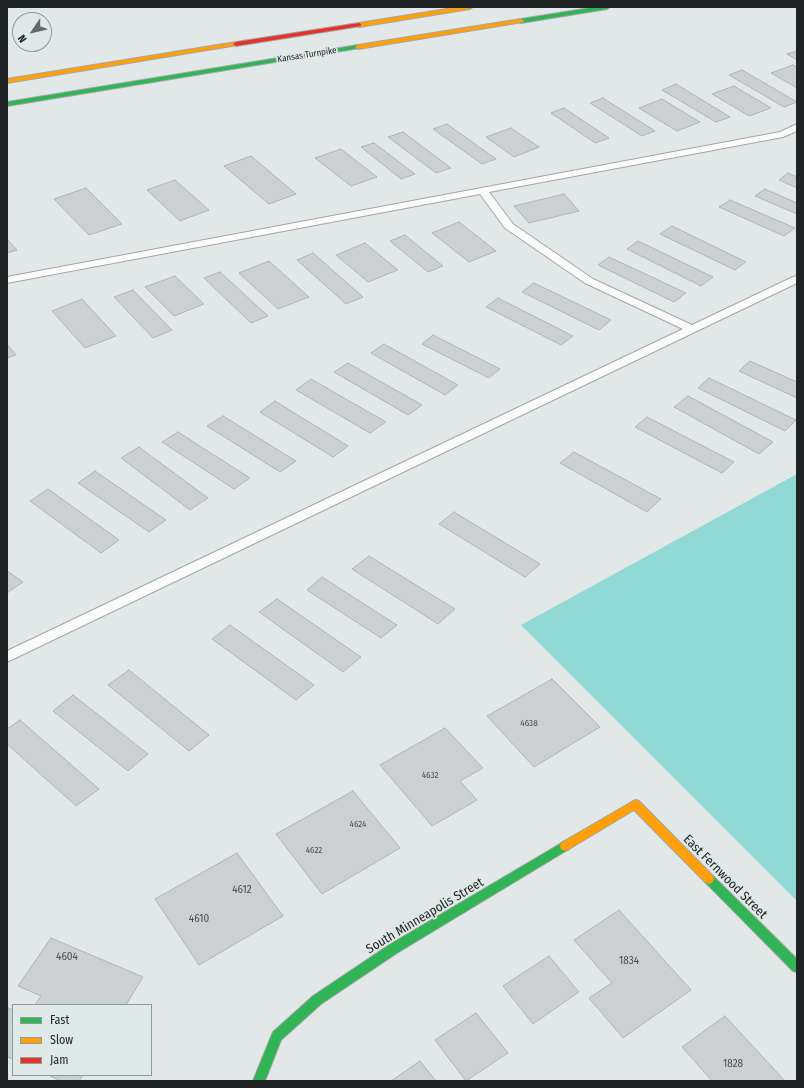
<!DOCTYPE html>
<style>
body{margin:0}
#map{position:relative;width:804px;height:1088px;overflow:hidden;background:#e2e7e7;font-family:"Fira Sans Condensed",sans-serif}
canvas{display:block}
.frame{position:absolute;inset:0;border:8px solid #1f2323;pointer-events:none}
.legend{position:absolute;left:12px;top:1004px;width:140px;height:72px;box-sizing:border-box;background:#dfeae8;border:1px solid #929a99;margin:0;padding:5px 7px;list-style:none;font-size:12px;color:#1f2323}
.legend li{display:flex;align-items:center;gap:8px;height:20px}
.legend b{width:20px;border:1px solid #929a99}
.north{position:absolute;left:12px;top:12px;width:40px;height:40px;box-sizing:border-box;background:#dfeae8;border:1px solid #929a99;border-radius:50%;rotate:235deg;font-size:11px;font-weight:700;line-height:16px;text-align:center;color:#1f2323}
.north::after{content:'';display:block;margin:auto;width:14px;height:18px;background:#636868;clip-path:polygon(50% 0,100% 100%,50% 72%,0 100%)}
</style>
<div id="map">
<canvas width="804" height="1088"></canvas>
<div class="frame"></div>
<ul class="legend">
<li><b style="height:5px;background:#30b455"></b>Fast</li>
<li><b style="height:5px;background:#ff9f0a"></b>Slow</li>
<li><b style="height:5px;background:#e5322d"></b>Jam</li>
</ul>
<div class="north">N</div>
</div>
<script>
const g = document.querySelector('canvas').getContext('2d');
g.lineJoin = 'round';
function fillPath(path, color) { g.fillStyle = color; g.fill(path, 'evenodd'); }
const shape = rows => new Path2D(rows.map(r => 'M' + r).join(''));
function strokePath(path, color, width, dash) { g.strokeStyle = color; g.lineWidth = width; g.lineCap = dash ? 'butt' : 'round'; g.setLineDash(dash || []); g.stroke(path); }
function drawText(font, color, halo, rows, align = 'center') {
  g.font = font + ' "Fira Sans Condensed",sans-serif'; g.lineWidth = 3.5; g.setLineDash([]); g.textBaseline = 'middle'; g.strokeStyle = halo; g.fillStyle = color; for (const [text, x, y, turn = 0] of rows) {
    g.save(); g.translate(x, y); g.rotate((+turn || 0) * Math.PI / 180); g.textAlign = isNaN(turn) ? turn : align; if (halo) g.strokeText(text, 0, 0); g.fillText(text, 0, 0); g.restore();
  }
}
const green = shape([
 [797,474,797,901,521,625]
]);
const building = shape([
 [797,51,797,60,787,54,797,51],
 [793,65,797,67,797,88,771,73,793,65],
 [742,70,797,102,784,107,729,75,742,70],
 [676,84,730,117,716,122,662,90,676,84],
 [734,86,771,108,749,116,712,94,734,86],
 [603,98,655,131,642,136,590,103,603,98],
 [662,99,700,122,677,131,639,108,662,99],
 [564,108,609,138,595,143,551,113,564,108],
 [447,124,496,159,482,164,433,129,447,124],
 [511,128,539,147,514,157,486,137,511,128],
 [403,132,451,168,436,173,388,137,403,132],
 [374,143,415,174,401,179,361,147,374,143],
 [341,149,377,177,351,186,315,158,341,149],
 [251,156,296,194,269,204,224,166,251,156],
 [788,173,797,177,797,188,779,180,788,173],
 [175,180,209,210,180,221,147,190,175,180],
 [86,188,122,224,89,235,54,199,86,188],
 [765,189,797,203,797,214,755,196,765,189],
 [564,194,579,211,529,223,514,206,564,194],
 [730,200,795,228,784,236,719,207,730,200],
 [459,222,496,251,469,262,432,233,459,222],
 [672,226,746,262,735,270,660,234,672,226],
 [405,235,443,266,428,272,390,241,405,235],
 [7,239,17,250,7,253,7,239],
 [638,241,713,277,701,286,627,249,638,241],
 [365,243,398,270,368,282,336,255,365,243],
 [313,253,363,297,346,304,297,260,313,253],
 [609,257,686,293,674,302,598,265,609,257],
 [269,261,309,297,278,309,239,273,269,261],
 [220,272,268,316,251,323,204,278,220,272],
 [175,276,204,304,174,316,145,287,175,276],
 [534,283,611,320,599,330,522,292,534,283],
 [133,290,172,330,153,338,114,297,133,290],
 [498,298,573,336,561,345,486,307,498,298],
 [82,299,116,336,85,348,52,311,82,299],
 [433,335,500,369,489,378,422,344,433,335],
 [7,344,16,355,7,358,7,344],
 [384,344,458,385,445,395,371,353,384,344],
 [750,361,797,382,797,398,739,371,750,361],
 [348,363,422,405,408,415,334,372,348,363],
 [709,378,796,420,785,431,698,388,709,378],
 [311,379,386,422,370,433,296,390,311,379],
 [688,396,773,442,759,454,674,407,688,396],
 [275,401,348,446,333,457,260,412,275,401],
 [223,416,296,461,280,472,207,426,223,416],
 [647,417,734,462,722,473,635,427,647,417],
 [178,432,250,478,234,489,162,442,178,432],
 [139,447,208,498,190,510,121,458,139,447],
 [574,452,661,499,647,512,560,463,574,452],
 [95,471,166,520,149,532,78,483,95,471],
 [48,489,119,540,101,553,30,501,48,489],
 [454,512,540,564,525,577,439,524,454,512],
 [369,556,455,609,438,624,352,569,369,556],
 [7,571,23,582,7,593,7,571],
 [322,577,397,625,381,638,307,590,322,577],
 [277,599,361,657,343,672,259,612,277,599],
 [230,625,314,685,296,700,212,639,230,625],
 [129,670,209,735,189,751,108,685,129,670],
 [552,679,600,727,534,767,487,716,552,679],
 [73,695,148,754,128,771,53,711,73,695],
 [20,720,99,789,76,806,7,744,7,729,20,720],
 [445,728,483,768,460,781,477,800,432,826,380,765,445,728],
 [353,791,400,848,322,894,276,834,353,791],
 [237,853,283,916,199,965,155,899,237,853],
 [619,910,691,990,623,1038,589,998,612,983,574,940,619,910],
 [51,938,143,977,126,1005,35,1005,41,996,18,986,51,938],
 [549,956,579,992,533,1024,503,986,549,956],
 [8,1008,13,1010,13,1059,7,1057,8,1008],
 [476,1013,508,1053,466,1081,435,1040,476,1013],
 [725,1016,785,1081,712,1081,682,1047,725,1016],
 [420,1061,436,1081,391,1081,420,1061],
 [48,1075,83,1075,79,1081,61,1081,48,1075]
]);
const lane = shape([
 [797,124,797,131,783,137,489,192,513,224,593,279,692,325,793,277,797,276,797,283,7,662,7,651,683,329,585,283,505,228,480,194,7,283,7,277,780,132,797,124]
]);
const fast = shape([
 [596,7,610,7,607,9,521,23,518,21,521,19,596,7],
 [358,45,360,46,360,48,7,106,7,102,358,45],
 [565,841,569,843,570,846,569,849,397,953,321,1004,281,1040,265,1081,253,1081,273,1032,313,996,389,945,565,841],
 [709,874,713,876,797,959,797,972,793,971,705,882,704,879,705,876,709,874]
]);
const slow = shape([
 [459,7,473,7,470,9,359,27,356,25,359,23,459,7],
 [521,19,524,21,523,22,358,49,355,47,358,45,521,19],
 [236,42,239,44,238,45,7,83,7,79,236,42],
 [635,800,639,801,713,876,714,879,713,882,709,884,705,882,634,810,569,849,565,851,561,849,560,846,561,843,635,800]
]);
const jam = shape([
 [359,23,361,24,361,26,236,46,233,44,236,42,359,23]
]);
const farStreetnames = [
 ["Kansas Turnpike",307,55,-9]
];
const numberNames = [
 ["4638",529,723],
 ["4632",430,775],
 ["4624",358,824],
 ["4622",314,850]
];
const nearNumbernames = [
 ["4612",242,890],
 ["4610",199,919],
 ["4604",67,957],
 ["1834",629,961],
 ["1828",733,1064]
];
const nearStreetnames = [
 ["East Fernwood Street",725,877,45],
 ["South Minneapolis Street",425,916,-31]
];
fillPath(green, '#90d9d4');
fillPath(building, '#ccd0d0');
strokePath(building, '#b0b5b4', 1);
strokePath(lane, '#a3a7a7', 2);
strokePath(fast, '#a3a7a7', 2);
strokePath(slow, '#a3a7a7', 2);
strokePath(jam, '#a3a7a7', 2);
fillPath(lane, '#fbfbfb');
fillPath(fast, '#30b455');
fillPath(slow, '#ff9f0a');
fillPath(jam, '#e5322d');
drawText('9px', '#1f2323', '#dfeae8', farStreetnames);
drawText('9px', '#4b4f4f', null, numberNames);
drawText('11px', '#4b4f4f', null, nearNumbernames);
drawText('13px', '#1f2323', '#dfeae8', nearStreetnames);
</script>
